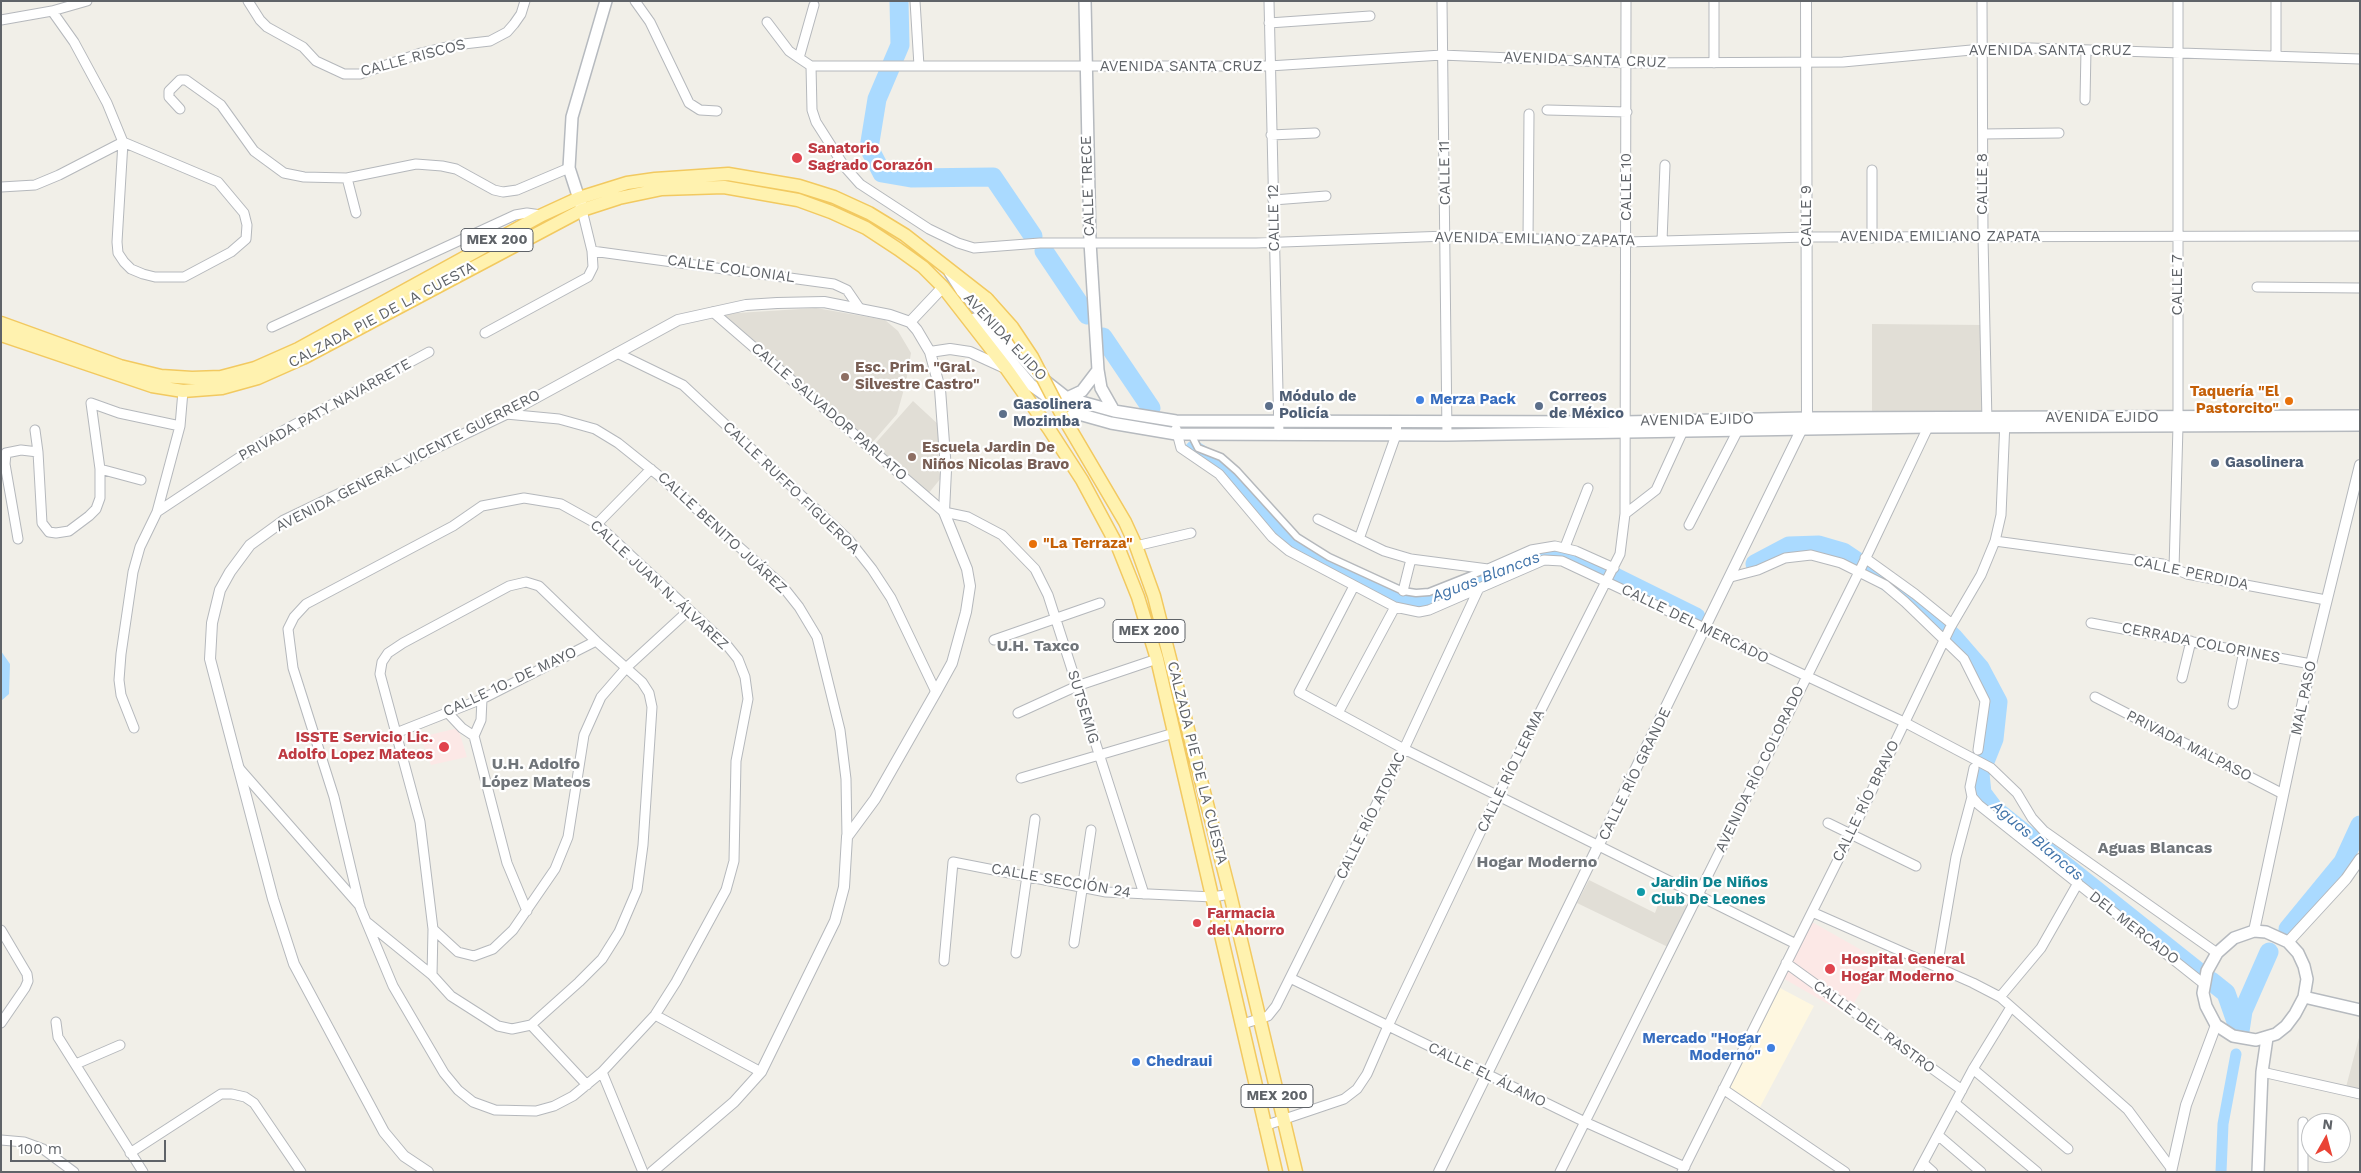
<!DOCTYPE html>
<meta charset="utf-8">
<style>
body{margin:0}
#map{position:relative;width:2361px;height:1173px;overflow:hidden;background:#f1efe8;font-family:"Work Sans",sans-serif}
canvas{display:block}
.frame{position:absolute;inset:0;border:2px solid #5f6368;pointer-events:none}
.north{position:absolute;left:2301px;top:1113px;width:50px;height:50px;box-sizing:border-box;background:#fff;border:1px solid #bfc1c3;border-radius:50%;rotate:7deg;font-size:14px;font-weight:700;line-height:20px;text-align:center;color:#5f6368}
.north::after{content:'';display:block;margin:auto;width:18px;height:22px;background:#ea4335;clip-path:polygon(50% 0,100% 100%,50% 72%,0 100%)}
.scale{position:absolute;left:10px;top:1140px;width:156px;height:22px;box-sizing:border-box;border:2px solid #5f6368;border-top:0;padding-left:6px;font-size:15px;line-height:18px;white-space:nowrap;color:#5f6368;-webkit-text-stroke:4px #fff;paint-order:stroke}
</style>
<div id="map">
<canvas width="2361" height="1173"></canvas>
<div class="frame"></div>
<div class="north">N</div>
<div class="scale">100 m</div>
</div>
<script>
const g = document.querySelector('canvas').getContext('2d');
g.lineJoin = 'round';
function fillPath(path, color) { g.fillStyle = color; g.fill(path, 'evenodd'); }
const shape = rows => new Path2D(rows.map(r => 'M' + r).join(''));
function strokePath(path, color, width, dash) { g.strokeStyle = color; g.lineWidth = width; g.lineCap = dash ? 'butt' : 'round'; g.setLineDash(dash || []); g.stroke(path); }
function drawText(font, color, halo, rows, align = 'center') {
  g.font = font + ' "Work Sans",sans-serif'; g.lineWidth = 4.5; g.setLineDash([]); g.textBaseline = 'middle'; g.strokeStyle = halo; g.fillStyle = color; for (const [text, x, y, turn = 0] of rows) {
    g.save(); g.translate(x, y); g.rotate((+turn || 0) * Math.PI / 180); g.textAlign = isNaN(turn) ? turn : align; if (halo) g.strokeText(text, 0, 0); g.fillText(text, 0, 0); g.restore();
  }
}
const commercial = shape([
 [1780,988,1814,1006,1759,1109,1729,1090]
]);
const education = shape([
 [816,308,885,320,898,331,911,353,906,382,897,414,871,444,722,314],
 [1872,324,1984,325,1984,414,1872,413],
 [913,401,939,425,938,467,941,478,928,494,873,446],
 [1589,880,1655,913,1662,894,1690,907,1668,947,1577,903],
 [2360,1034,2360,1090,2346,1087]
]);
const medical = shape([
 [458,728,467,757,431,765,421,737],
 [1812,922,1879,960,1847,1015,1781,977]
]);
const water = shape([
 [1,651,10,664,9,694,1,701]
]);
const canal = shape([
 [2221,1172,2223,1124,2236,1054]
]);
const river = shape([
 [899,1,900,45,877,99,869,148,882,173,911,178,993,177,1033,236],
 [1044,251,1087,315],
 [1103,337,1151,408],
 [1194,450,1216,464,1235,480,1279,535,1341,571,1406,601,1430,600,1543,554,1560,553,1599,569,1696,617],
 [1755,564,1789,546,1819,545,1843,552,1913,599,1954,638,1980,668,1998,702,1994,739,1980,774,1982,793,1994,809,2200,973],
 [2288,929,2343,862,2360,825],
 [2211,981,2226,993,2239,1030],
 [2240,1031,2243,1011,2269,952]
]);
const pedestrian = shape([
 [1191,434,1198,448,1221,457,1237,471,1297,537,1329,557,1403,591,1416,593,1429,592,1487,569]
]);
const minor = shape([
 [248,1,260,20,267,27,303,47,316,61,344,74,360,74,421,53,455,45,490,41,507,32,514,24,521,14,525,1],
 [635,1,650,22,689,103,700,110,717,111],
 [915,1,919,66],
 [1269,1,1279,435],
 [1442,1,1447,435],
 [1982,1,1983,237,1987,422],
 [2276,1,2276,55],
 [1,20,52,11,87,1],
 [767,22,789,51,799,58],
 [1269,23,1370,16],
 [1714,63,1714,1],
 [811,66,812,110,816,122,844,166,860,184,929,229,958,243,974,248,1040,243,1256,243,1447,236,1627,242,1807,237,2360,236],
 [811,66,1269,66,1442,55,1627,63,1843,62,1982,49,2031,48,2360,59],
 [811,66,799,58,814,5],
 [2085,100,2086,50],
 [180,109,169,97,169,91,180,80,186,80,221,105,254,151,284,173,304,177,347,178,416,164,442,166,456,169,494,190,503,192,517,190,569,168],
 [1547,110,1627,112],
 [1983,134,2059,133],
 [1271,135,1315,133],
 [347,178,356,213],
 [1,187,35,185,59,175,123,142,218,182,244,213,247,225,246,239,231,252,184,277,155,277,143,274,131,269,124,262,118,253,117,242,123,142,107,103,74,42,52,11],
 [1273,200,1326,196],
 [1872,238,1872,170],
 [1528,240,1529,114],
 [1662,241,1665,165],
 [592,251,834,284,847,290,860,309],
 [2257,287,2360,288],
 [713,312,944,512,968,517,1002,535,1035,569,1048,595,1144,894],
 [272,327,515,215,527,213,541,215],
 [485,333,588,277,593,267,592,251,582,210],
 [617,353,683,385,849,540,872,569,891,598,936,692],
 [506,414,559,419,595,429,618,443,658,475,780,583,799,607,817,637,840,730,846,779,847,837],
 [1176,429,1181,448,1219,474,1272,537,1289,551,1395,607,1419,612,1429,610,1544,560,1562,561,1904,722,1991,768,2017,793,2032,818,2044,831,2217,953],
 [35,430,38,452,42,523,49,532,56,533,69,531,89,516,96,509,100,498,100,469,91,403,119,413,180,426],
 [100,469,141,480],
 [524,498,561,504,597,524,726,644,738,659,745,677,748,699,736,761,734,861,726,890,676,982,655,1015,602,1072,573,1096,554,1106,536,1111,495,1110,473,1102,458,1090,444,1073,393,986,360,907,334,797,293,668,288,629,294,617,306,604,453,526,482,506,524,498],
 [157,512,180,426,183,391],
 [1625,514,1656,490,1683,431],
 [1318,519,1384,551,1411,559,1488,569,1531,550,1555,546,1576,551,1614,568],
 [597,524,651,469],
 [1689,525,1738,430],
 [18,539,5,464,6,453,21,450,38,452],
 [1359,539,1396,435,1397,421],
 [1995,541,2163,564,2187,574,2326,600],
 [1136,546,1191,533],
 [1565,547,1588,488],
 [1865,558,1915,594,1952,624],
 [2174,569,2178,426,2178,1],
 [1731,577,1758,570,1785,558,1811,555,1841,563,1885,585,1905,602,1964,659,1985,701,1978,750],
 [1354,586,1299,692,1404,749,1796,944],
 [1403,591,1411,559],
 [2091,623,2311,664],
 [994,640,1100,603],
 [2182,678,2191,641],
 [2095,697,2283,794],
 [482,699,481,720,474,736,507,863,527,911],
 [2233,704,2244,651],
 [447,712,462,728,474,736],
 [1018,713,1077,686,1157,659],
 [1338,713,1395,607],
 [134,728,121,695,119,680,121,654,133,572,140,547,157,512,264,441,429,352],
 [396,733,482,699,596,641],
 [238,767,360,906],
 [1021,778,1174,733],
 [1972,797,1979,805,2204,984],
 [1828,823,1916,866],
 [1812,912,1973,983,2000,997,2128,1110,2171,1168],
 [368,923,432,975,451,996,498,1026,512,1029,531,1025,579,982,602,959,619,932,637,890,643,845,652,707,649,693,642,682,596,641,539,586,526,582,509,586,403,643,388,653,382,662,380,674,420,822,433,929,432,975],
 [433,929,458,952,474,956,493,949,513,930,555,869,568,837,584,735,601,697,627,667,688,611],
 [1,930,27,974,28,981,25,988,1,1023],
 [1074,943,1091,830],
 [1016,953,1035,819],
 [944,961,953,862,1106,892,1213,897,1230,894],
 [1786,963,1962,1090],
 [1937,968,1956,857,1972,797,1970,787,1974,768],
 [1290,978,1585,1122,1685,1167],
 [2000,997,2041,948,2078,883],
 [655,1015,761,1072],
 [56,1022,58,1037,143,1172],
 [1243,1024,1268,1016,1276,1006,1404,749,1479,588],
 [531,1025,587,1085],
 [76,1064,120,1045],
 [1973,1069,2068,1149],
 [602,1072,643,1172],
 [2262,1072,2360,1094],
 [1723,1089,1845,1172],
 [1956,1104,2037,1172],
 [2303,1122,2303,1172],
 [1264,1126,1344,1099,1357,1089,1367,1074,1388,1026,1498,795,1620,554,1625,514,1626,1],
 [1939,1136,1981,1172],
 [1,1140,24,1142,43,1149,74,1172],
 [130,1153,221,1094,232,1094,245,1097,254,1103,301,1172],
 [1923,1163,1933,1172],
 [1560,1172,1861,568,1930,423],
 [1682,1172,1851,834,1950,628,1981,575,1995,541,2001,515,2005,421],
 [1918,1172,1973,1069,2011,1007]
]);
const tertiary = shape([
 [910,322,943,287],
 [930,352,950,349,970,352,1005,368],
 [2254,931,2311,664,2360,465],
 [2288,942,2346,879,2360,859],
 [428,1172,404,1156,384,1132,294,964,273,899,210,659,212,623,220,590,230,572,250,545,283,521,506,414,678,320,746,305,777,303,824,302,890,315,910,322,917,330,930,352,940,389,946,470,944,512,967,569,970,586,966,612,952,663,936,692,875,799,847,837,844,887,835,921,761,1072,734,1102,652,1172],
 [1439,1172,1807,418,1806,1],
 [2171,1172,2186,1105,2216,1025]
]);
const secondary = shape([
 [1085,1,1090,242,1098,370,1101,388,1114,411],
 [581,205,569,168,572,117,606,1],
 [950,272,962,291,1039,376,1067,398,1114,411,1176,421,1625,422,1807,418,2360,416],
 [975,319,1031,385,1068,411,1111,423,1176,434,1447,435,1928,427,2360,425],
 [1067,398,1082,391,1098,370],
 [2254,931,2266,932,2288,942,2298,953,2304,966,2307,979,2304,997,2295,1014,2286,1026,2276,1034,2256,1040,2233,1036,2216,1025,2206,1006,2203,993,2207,971,2217,953,2234,938,2254,931],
 [2304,997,2360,1010],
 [2258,1172,2262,1072,2267,1038]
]);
const primary = shape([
 [1,323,120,366,161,376,192,378,221,377,255,368,298,349,542,215,579,198,627,183,655,179,728,174,799,186,834,197,869,213,905,235,987,299],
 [1,335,152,386,183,391,222,388,258,378,303,358,582,210,619,198,662,189,724,187,798,200,831,212,866,228,898,249,923,267,943,287,1006,368,1049,429,1082,480,1118,547,1138,597,1157,659,1276,1172],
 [1062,415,1125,522,1136,546,1154,596,1230,894,1296,1172]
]);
const primaryBridge = shape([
 [987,299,1012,327,1032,357,1062,415]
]);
const markers = [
 [797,158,6,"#e0444e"],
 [845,377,5,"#8d6e63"],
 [1420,400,5,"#3f7fe0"],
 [2289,401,5,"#e8710a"],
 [1269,406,5,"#5c6f8a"],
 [1539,406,5,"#5c6f8a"],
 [1003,414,5,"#5c6f8a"],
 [912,457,5,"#8d6e63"],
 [2215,463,5,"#5c6f8a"],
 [1033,544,5,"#e8710a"],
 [444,747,6,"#e0444e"],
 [1641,892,5,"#0f9aa8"],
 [1197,923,5,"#e0444e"],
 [1830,969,6,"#e0444e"],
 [1771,1048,5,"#3f7fe0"],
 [1136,1062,5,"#3f7fe0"]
];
const shields = [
 [497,240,72],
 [1149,631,72],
 [1277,1096,72]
];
const shieldNames = [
 ["MEX 200",497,240],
 ["MEX 200",1149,631],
 ["MEX 200",1277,1096]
];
const streetNames = [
 ["AVENIDA SANTA CRUZ",2050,51],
 ["CALLE RISCOS",413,58,-15],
 ["AVENIDA SANTA CRUZ",1585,60,2],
 ["AVENIDA SANTA CRUZ",1181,67],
 ["CALLE 11",1445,173,-91],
 ["CALLE 8",1983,184,-90],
 ["CALLE TRECE",1088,186,-92],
 ["CALLE 10",1627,187,-90],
 ["CALLE 9",1807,216,-90],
 ["CALLE 12",1274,218,-91],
 ["AVENIDA EMILIANO ZAPATA",1940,237],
 ["AVENIDA EMILIANO ZAPATA",1535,239,1],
 ["CALLE COLONIAL",731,269,8],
 ["CALLE 7",2178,285,-90],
 ["CALZADA PIE DE LA CUESTA",382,315,-28],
 ["AVENIDA EJIDO",1005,337,47],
 ["PRIVADA PATY NAVARRETE",325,410,-29],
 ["CALLE SALVADOR PARLATO",829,412,41],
 ["AVENIDA EJIDO",2102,418],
 ["AVENIDA EJIDO",1697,420,-1],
 ["AVENIDA GENERAL VICENTE GUERRERO",408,461,-27],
 ["CALLE RUFFO FIGUEROA",791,488,44],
 ["CALLE BENITO JUÁREZ",722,533,43],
 ["CALLE PERDIDA",2191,573,12],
 ["CALLE JUAN N. ÁLVAREZ",659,585,43],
 ["CALLE DEL MERCADO",1695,624,26],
 ["CERRADA COLORINES",2201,643,11],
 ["CALLE 1O. DE MAYO",510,682,-25],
 ["MAL PASO",2304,698,-78],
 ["SUTSEMIG",1083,707,73],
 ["PRIVADA MALPASO",2189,746,27],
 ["CALZADA PIE DE LA CUESTA",1197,763,76],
 ["AVENIDA RÍO COLORADO",1760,769,-64],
 ["CALLE RÍO LERMA",1511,771,-64],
 ["CALLE RÍO GRANDE",1635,774,-64],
 ["CALLE RÍO BRAVO",1866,801,-64],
 ["CALLE RÍO ATOYAC",1371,816,-64],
 ["CALLE SECCIÓN 24",1061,881,10],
 ["DEL MERCADO",2134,928,38],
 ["CALLE DEL RASTRO",1874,1027,36],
 ["CALLE EL ÁLAMO",1487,1075,26]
];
const healthNames = [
 ["Sanatorio",808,149],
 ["Sagrado Corazón",808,166],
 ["ISSTE Servicio Lic.",433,738,"right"],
 ["Adolfo Lopez Mateos",433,755,"right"],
 ["Farmacia",1207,914],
 ["del Ahorro",1207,931],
 ["Hospital General",1841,960],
 ["Hogar Moderno",1841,977]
];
const educationNames = [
 ["Esc. Prim. \"Gral.",855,368],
 ["Silvestre Castro\"",855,385],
 ["Escuela Jardin De",922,448],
 ["Niños Nicolas Bravo",922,465]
];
const foodNames = [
 ["Taquería \"El",2279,392],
 ["Pastorcito\"",2279,409],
 ["\"La Terraza\"",1043,544,"left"]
];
const serviceNames = [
 ["Módulo de",1279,397],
 ["Policía",1279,414],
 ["Correos",1549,397],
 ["de México",1549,414],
 ["Gasolinera",1013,405],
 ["Mozimba",1013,422],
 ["Gasolinera",2225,463]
];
const shopNames = [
 ["Merza Pack",1430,400],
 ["Mercado \"Hogar",1761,1039,"right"],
 ["Moderno\"",1761,1056,"right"],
 ["Chedraui",1146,1062]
];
const cultureNames = [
 ["Jardin De Niños",1651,883],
 ["Club De Leones",1651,900]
];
const waterNames = [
 ["Aguas Blancas",1486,577,-21],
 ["Aguas Blancas",2037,841,40]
];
const neighbourhoodNames = [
 ["U.H. Taxco",1038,646],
 ["U.H. Adolfo",536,764],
 ["López Mateos",536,782],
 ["Aguas Blancas",2155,848],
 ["Hogar Moderno",1537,862]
];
fillPath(commercial, '#fef7e0');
fillPath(education, '#e1ded6');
fillPath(medical, '#fce8e6');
fillPath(water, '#aadaff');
strokePath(canal, '#aadaff', 11);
strokePath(river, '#aadaff', 19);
strokePath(pedestrian, '#b5b8bc', 9);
strokePath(minor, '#b5b8bc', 11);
strokePath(tertiary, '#b5b8bc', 12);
strokePath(secondary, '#b6babf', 14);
strokePath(primary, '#f2c960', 15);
strokePath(pedestrian, '#fff', 6);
strokePath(minor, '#fff', 9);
strokePath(tertiary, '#fff', 10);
strokePath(secondary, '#fff', 11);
strokePath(primary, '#fff2af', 12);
strokePath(primaryBridge, '#f2c960', 15, []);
strokePath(primaryBridge, '#fff2af', 12);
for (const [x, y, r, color] of markers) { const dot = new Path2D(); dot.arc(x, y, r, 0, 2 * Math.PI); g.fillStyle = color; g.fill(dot); strokePath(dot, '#fff', 2); }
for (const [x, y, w] of shields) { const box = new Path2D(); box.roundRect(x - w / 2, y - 11.5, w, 23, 4); g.fillStyle = '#fff'; g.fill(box); strokePath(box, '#5f6368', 1); }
drawText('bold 14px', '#5f6368', null, shieldNames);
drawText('15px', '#5f6368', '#fff', streetNames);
drawText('bold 15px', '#be3a42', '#fff', healthNames, 'left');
drawText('bold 15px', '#785e54', '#fff', educationNames, 'left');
drawText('bold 15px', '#c56008', '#fff', foodNames, 'right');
drawText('bold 15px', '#4e5e75', '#fff', serviceNames, 'left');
drawText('bold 15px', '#366cbe', '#fff', shopNames, 'left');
drawText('bold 15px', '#0d838f', '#fff', cultureNames, 'left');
drawText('italic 16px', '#4174aa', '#fff', waterNames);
drawText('bold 16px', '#70757a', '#fff', neighbourhoodNames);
</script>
